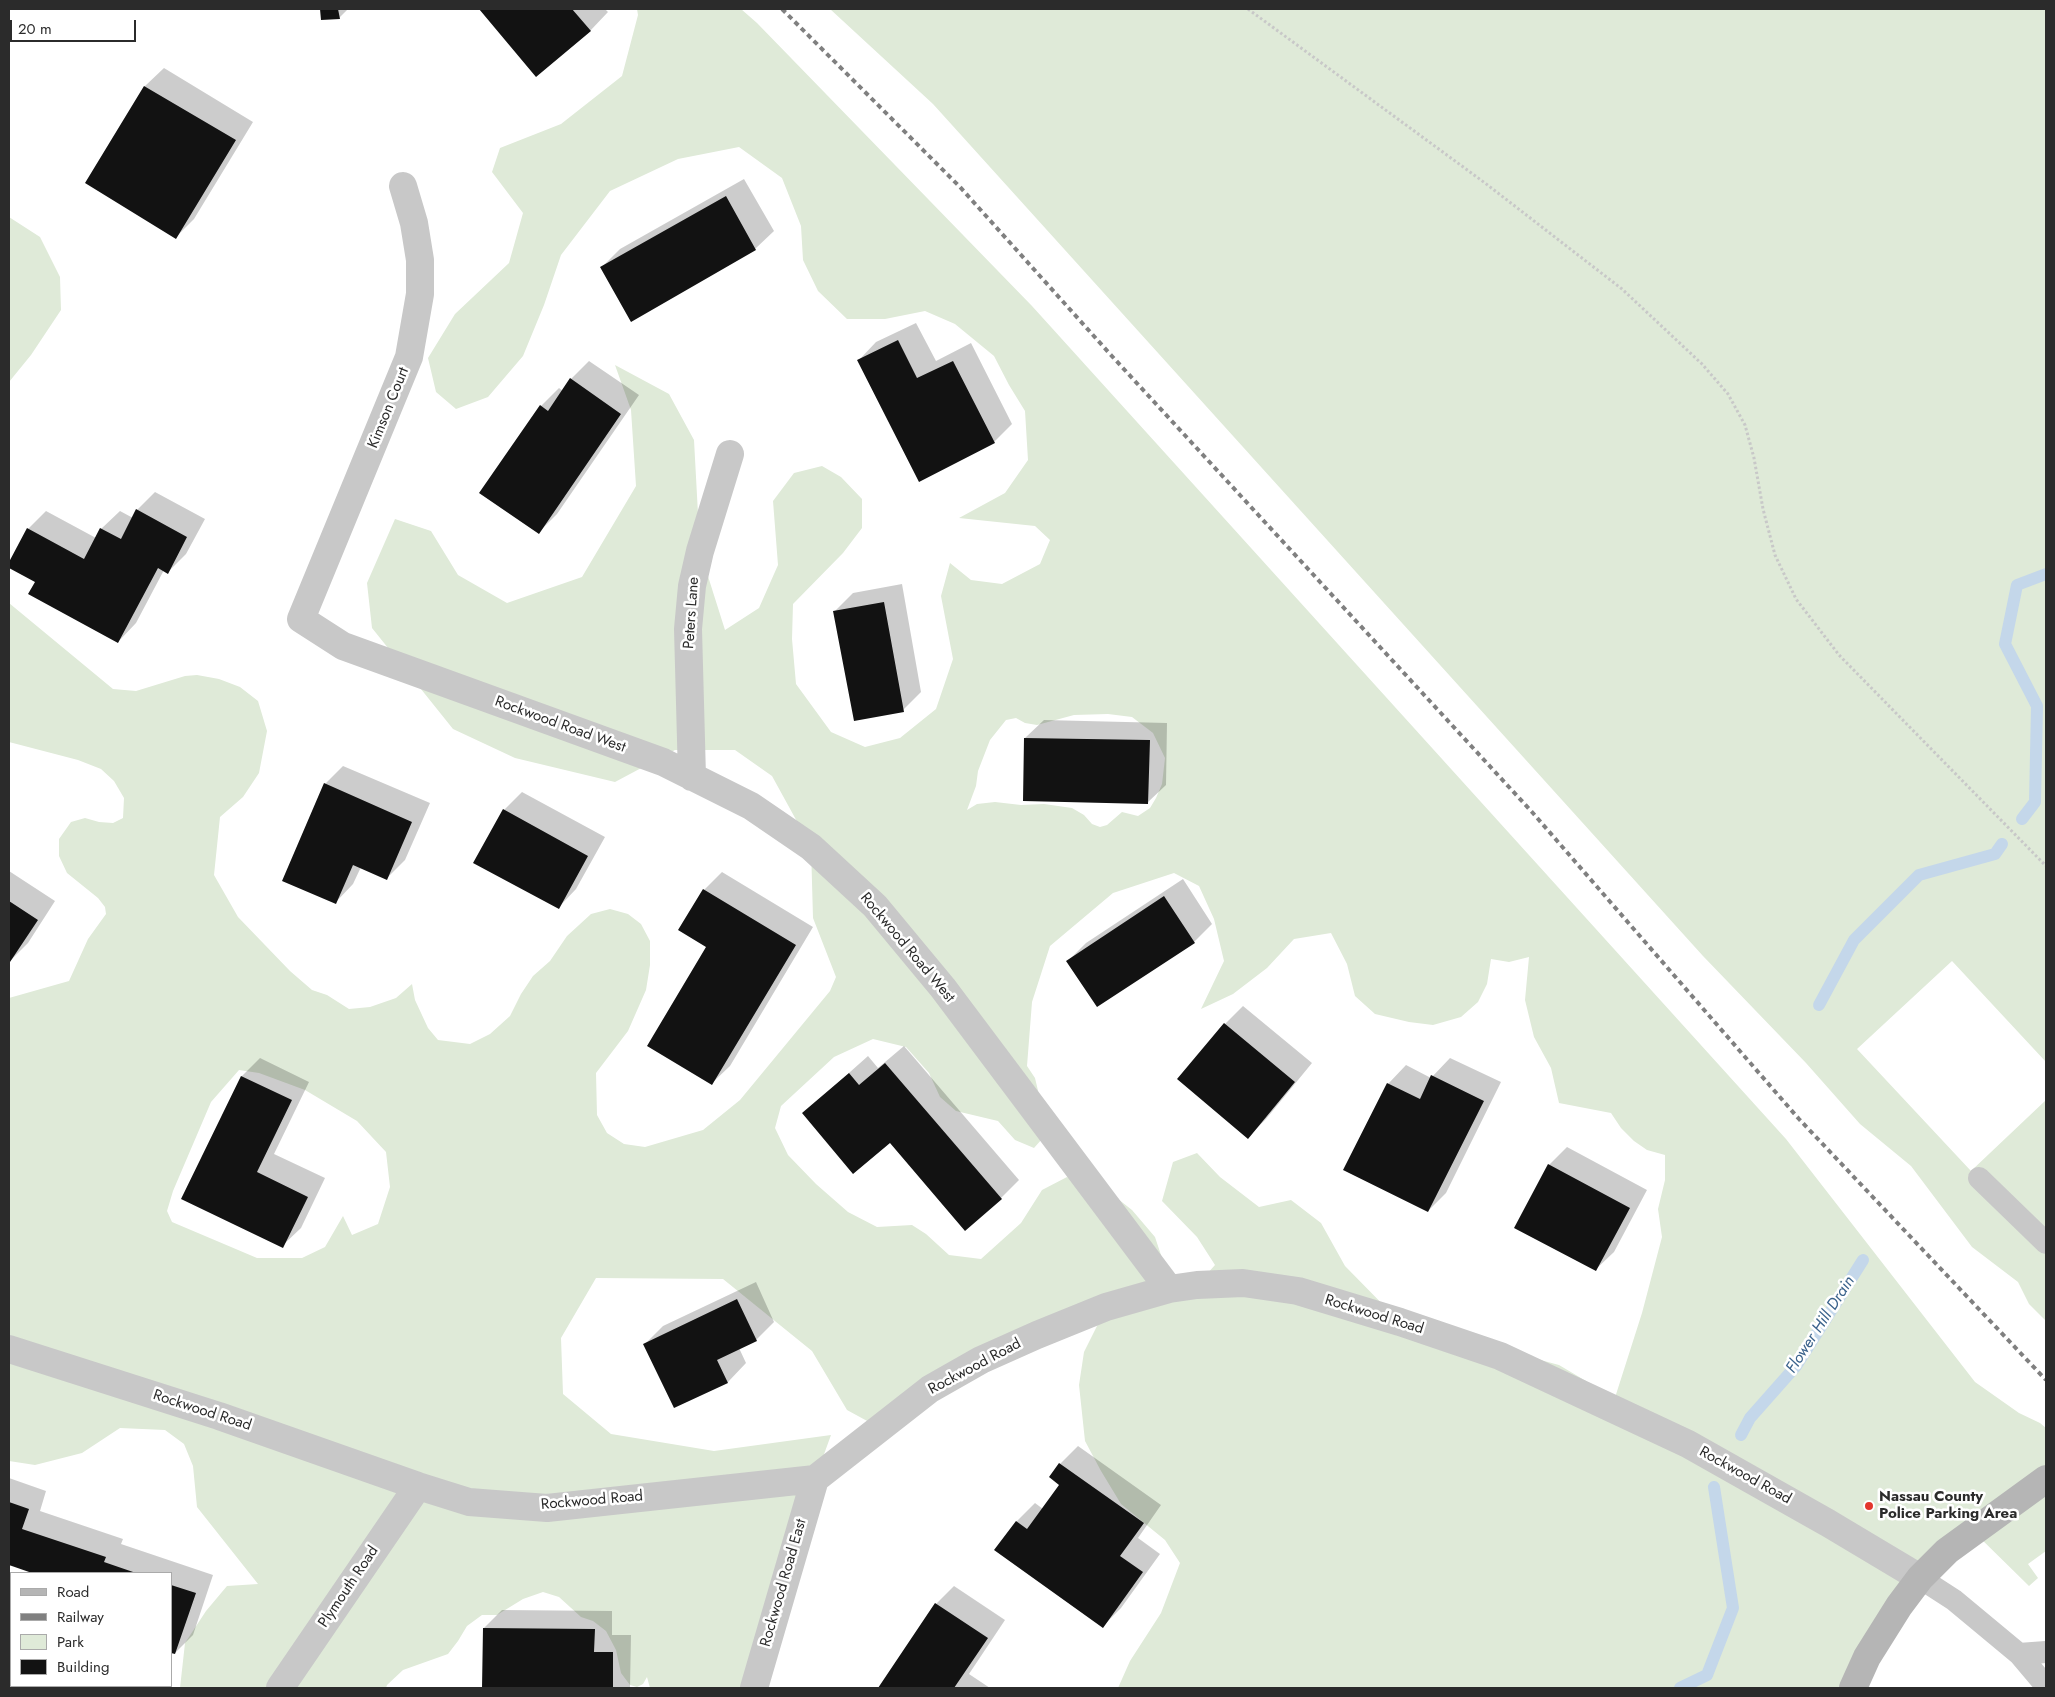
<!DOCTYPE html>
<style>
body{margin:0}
#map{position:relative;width:2055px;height:1697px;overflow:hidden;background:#fff;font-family:Jost,sans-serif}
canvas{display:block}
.frame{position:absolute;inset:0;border:10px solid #2b2b2b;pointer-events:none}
.legend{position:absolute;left:10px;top:1572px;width:162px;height:115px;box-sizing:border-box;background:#fff;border:1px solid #aaa;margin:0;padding:6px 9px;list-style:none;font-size:15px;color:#2b2b2b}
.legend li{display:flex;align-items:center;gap:10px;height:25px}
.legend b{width:25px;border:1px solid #aaa}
.scale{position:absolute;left:10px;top:20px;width:126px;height:22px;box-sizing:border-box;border:2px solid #2b2b2b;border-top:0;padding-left:6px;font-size:15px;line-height:18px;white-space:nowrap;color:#2b2b2b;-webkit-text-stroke:4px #fff;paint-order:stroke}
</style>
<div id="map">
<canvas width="2055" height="1697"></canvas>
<div class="frame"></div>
<ul class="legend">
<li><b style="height:6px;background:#b5b5b5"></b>Road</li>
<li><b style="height:6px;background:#808080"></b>Railway</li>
<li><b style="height:14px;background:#dfead8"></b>Park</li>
<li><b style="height:14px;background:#121212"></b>Building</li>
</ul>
<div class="scale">20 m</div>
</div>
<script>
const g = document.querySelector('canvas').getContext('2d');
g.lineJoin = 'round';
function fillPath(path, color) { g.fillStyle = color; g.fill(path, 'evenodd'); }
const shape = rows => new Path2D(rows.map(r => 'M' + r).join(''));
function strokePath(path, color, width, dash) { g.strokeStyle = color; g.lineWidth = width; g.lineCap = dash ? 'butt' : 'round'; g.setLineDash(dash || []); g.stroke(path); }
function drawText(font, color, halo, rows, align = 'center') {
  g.font = font + ' Jost,sans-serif'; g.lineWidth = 5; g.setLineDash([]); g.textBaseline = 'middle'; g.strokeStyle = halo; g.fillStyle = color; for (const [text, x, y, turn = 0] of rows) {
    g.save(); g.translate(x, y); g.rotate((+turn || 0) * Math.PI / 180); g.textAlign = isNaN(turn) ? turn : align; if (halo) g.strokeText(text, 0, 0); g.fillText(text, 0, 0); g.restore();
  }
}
const green = shape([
 [637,9,741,9,757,23,1032,306,1786,1139,1975,1382,2019,1413,2040,1423,2046,1428,2046,1551,2028,1564,2038,1578,2029,1586,1974,1532,1948,1553,1853,1688,1118,1688,1130,1661,1161,1613,1180,1563,1165,1540,1121,1504,1101,1471,1085,1441,1079,1385,1084,1352,1106,1308,880,1428,847,1410,812,1351,723,1279,596,1278,561,1338,563,1394,611,1434,714,1451,831,1435,815,1479,750,1688,650,1688,647,1677,643,1684,637,1687,630,1685,621,1673,616,1650,606,1631,593,1621,581,1617,559,1597,543,1592,523,1599,497,1615,482,1615,467,1626,458,1641,448,1654,403,1670,387,1685,386,1688,180,1688,185,1643,206,1611,227,1586,258,1584,197,1507,193,1466,184,1444,165,1430,120,1428,82,1453,35,1465,9,1461,9,998,69,981,88,939,106,914,105,907,98,898,67,873,59,856,59,839,71,822,85,818,99,822,113,823,123,818,124,798,114,781,101,769,78,760,9,742,9,603,113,689,136,691,185,676,197,675,219,679,240,687,258,701,267,731,259,773,243,797,220,817,214,875,238,917,290,971,312,990,327,995,349,1009,370,1007,396,998,412,984,415,1000,428,1028,438,1040,470,1044,490,1034,510,1016,521,994,533,976,550,961,567,936,591,914,610,909,628,914,641,924,650,941,650,965,646,990,628,1031,596,1073,597,1115,607,1133,624,1144,645,1147,703,1130,740,1100,830,991,836,977,813,918,811,847,772,776,735,750,675,750,615,782,515,758,453,729,372,628,367,583,395,519,431,531,458,575,507,603,582,577,636,486,631,410,615,365,669,394,694,440,700,551,725,630,759,608,778,565,773,501,794,473,822,466,841,477,862,499,862,528,843,553,793,604,792,639,796,684,831,732,865,747,900,738,936,709,953,659,941,596,950,563,971,580,1002,584,1040,564,1050,540,1035,526,959,518,1005,493,1028,460,1025,411,1009,385,994,356,955,324,925,311,885,319,847,319,818,291,803,260,801,226,782,178,739,147,678,159,610,191,561,255,544,305,523,356,488,397,456,409,436,392,428,358,455,314,509,263,523,213,492,172,500,148,561,124,622,76,638,15],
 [1108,714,1132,717,1153,733,1165,758,1162,784,1156,798,1150,808,1138,816,1122,812,1107,825,1100,827,1092,824,1084,815,1072,808,1044,804,1021,805,995,802,977,804,967,810,976,786,978,771,990,740,1006,720,1016,718,1025,723,1037,725,1074,715],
 [1174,873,1199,886,1214,919,1224,961,1201,1009,1233,994,1267,968,1294,939,1331,933,1347,964,1355,996,1375,1014,1409,1022,1433,1025,1461,1017,1478,1002,1487,984,1491,959,1509,962,1529,957,1525,1000,1534,1037,1551,1068,1559,1103,1611,1113,1621,1128,1634,1141,1647,1150,1665,1155,1665,1180,1658,1209,1662,1237,1642,1313,1612,1407,1586,1381,1559,1365,1400,1322,1345,1266,1321,1223,1291,1200,1259,1207,1220,1177,1197,1153,1173,1162,1162,1201,1197,1237,1215,1265,1197,1285,1169,1289,1164,1264,1155,1237,1132,1210,1104,1188,1067,1177,1042,1190,1021,1223,981,1259,949,1255,926,1234,912,1225,877,1227,848,1212,816,1184,788,1155,775,1128,781,1106,834,1057,873,1039,906,1047,929,1073,940,1097,956,1111,998,1121,1015,1140,1034,1148,1042,1139,1040,1099,1035,1078,1027,1066,1032,1002,1050,946,1113,893],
 [239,1070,259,1073,305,1090,357,1121,386,1152,390,1187,378,1224,352,1235,343,1216,325,1247,302,1258,257,1258,172,1222,167,1211,173,1191,211,1102],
 [830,9,2046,9,2046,1062,1952,961,1857,1049,1971,1171,2046,1100,2046,1321,2029,1304,2018,1282,1972,1247,1911,1166,1860,1124,1806,1063,1703,956,933,104],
 [9,217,40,237,60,277,61,310,31,355,9,382]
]);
const shadow = shape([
 [321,9,348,9,339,18,322,19],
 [480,9,605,9,608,12,590,31,536,76],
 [164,68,253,122,194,219,176,237,87,183,145,86],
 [744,179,774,231,755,249,632,320,602,267,620,249],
 [916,323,936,361,971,343,1012,424,994,442,858,361,876,342],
 [589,361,639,395,557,514,539,532,541,406,559,388,563,391,571,379],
 [155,492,205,519,186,554,168,572,164,570,136,623,118,642,37,582,9,566,28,529,46,511,96,538,101,529,120,511,133,518,137,510],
 [902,584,921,692,903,710,835,611,853,593],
 [1044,720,1167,723,1166,785,1147,803,1025,738],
 [343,766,430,803,405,860,387,878,361,867,353,884,335,903,325,784],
 [522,792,605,837,576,889,558,908,504,810],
 [9,871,55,901,28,943,10,961,9,960],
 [722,872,813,927,730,1066,711,1084,708,947,704,890],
 [1183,879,1212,924,1194,942,1068,961,1086,943],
 [1243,1006,1312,1063,1266,1119,1248,1137,1179,1079,1225,1024],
 [904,1046,1019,1180,1001,1198,890,1141,804,1113,868,1056,878,1068],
 [260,1058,309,1082,274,1154,325,1178,301,1228,282,1246,183,1198,242,1076],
 [1450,1058,1501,1082,1446,1193,1428,1211,1388,1084,1406,1065,1431,1078],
 [1567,1147,1647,1190,1614,1252,1595,1270,1549,1165],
 [756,1282,774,1322,756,1340,739,1348,746,1363,728,1382,674,1407,645,1344,663,1326],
 [1078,1446,1161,1505,1138,1538,1160,1554,1121,1608,1103,1626,996,1550,1017,1521,1035,1503,1043,1509,1060,1484,1060,1464],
 [9,1478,46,1491,40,1511,123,1539,121,1544,213,1575,193,1635,175,1653,171,1652,171,1573,36,1573,11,1565,9,1567],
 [954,1586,1005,1620,969,1674,990,1688,879,1688,936,1604],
 [502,1610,612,1611,612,1635,631,1635,630,1688,483,1688,484,1628]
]);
const stream = shape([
 [2022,819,2035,802,2037,706,2005,644,2017,585,2046,574],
 [1819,1005,1854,940,1919,875,1995,854,2002,844],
 [1741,1435,1750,1418,1796,1366,1863,1260],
 [1680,1688,1707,1675,1733,1608,1714,1487]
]);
const building = shape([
 [320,9,338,9,340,19,321,20],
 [479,9,572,9,591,31,536,77],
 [144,86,236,140,176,239,85,183],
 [726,196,756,250,631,322,600,267],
 [898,340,917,378,953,361,995,443,919,482,857,360],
 [570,378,621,414,539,534,479,493,540,405,548,411],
 [136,509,187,537,168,574,158,568,118,643,28,594,35,582,9,568,9,562,27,528,84,559,100,528,121,539],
 [884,602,904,712,854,721,833,611],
 [1024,738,1150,740,1148,804,1023,801],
 [324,783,412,822,387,880,353,865,336,904,282,881],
 [503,809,588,856,559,909,473,863],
 [703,889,796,945,712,1085,647,1046,706,947,678,930],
 [1164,896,1195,943,1097,1007,1066,961],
 [9,901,38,920,10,962,9,961],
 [1224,1023,1295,1082,1248,1139,1177,1079],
 [885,1063,1002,1199,965,1231,890,1143,853,1174,802,1113,849,1073,859,1085],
 [1431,1075,1484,1101,1428,1212,1343,1170,1387,1083,1420,1099],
 [241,1076,292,1100,257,1172,308,1197,283,1248,181,1199],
 [1548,1164,1630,1208,1596,1271,1514,1228],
 [737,1299,757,1341,717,1360,728,1383,674,1408,643,1344],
 [1059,1463,1144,1523,1120,1556,1143,1572,1103,1628,994,1550,1016,1521,1027,1529,1059,1485,1049,1477],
 [9,1502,29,1509,22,1529,106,1557,104,1562,136,1573,32,1573,9,1565],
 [171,1585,196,1593,175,1654,171,1653],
 [935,1603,988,1638,954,1688,878,1688],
 [483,1628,595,1629,594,1652,613,1652,613,1688,482,1688]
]);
const path = shape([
 [1248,9,1485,183,1622,289,1702,364,1728,394,1745,425,1754,458,1763,509,1775,555,1796,599,1839,655,2046,866]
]);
const lane = shape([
 [1979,1178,2046,1243],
 [1920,1578,1954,1600,2019,1654,2046,1686],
 [2019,1654,2046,1652]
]);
const street = shape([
 [403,186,414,223,420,260,420,294,409,357,301,619,343,646,663,762,751,806,811,847,875,906,943,988,1169,1289],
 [692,777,688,629,692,586,700,551,730,454],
 [9,1349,219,1416,418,1486,469,1502,547,1508,815,1479,930,1389,981,1360,1037,1335,1106,1307,1169,1289,1197,1285,1243,1283,1298,1291,1400,1322,1500,1356,1688,1444,1828,1523,1920,1578],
 [280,1688,418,1486],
 [754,1688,815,1479]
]);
const secondary = shape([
 [1853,1688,1867,1657,1899,1606,1920,1578,1947,1551,2046,1479]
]);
const rail = shape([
 [782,9,960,187,1110,354,1532,812,1799,1119,2046,1380]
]);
const markers = [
 [1869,1506,5,"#e3362d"]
];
const streetNames = [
 ["Kimson Court",389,408,-68],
 ["Peters Lane",692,613,-86],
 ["Rockwood Road West",560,725,20],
 ["Rockwood Road West",907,948,50],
 ["Rockwood Road",1374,1315,17],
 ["Rockwood Road",975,1367,-28],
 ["Rockwood Road",202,1411,18],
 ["Rockwood Road",1745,1476,29],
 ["Rockwood Road",592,1501,-5],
 ["Rockwood Road East",784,1583,-74],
 ["Plymouth Road",349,1587,-56]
];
const poiNames = [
 ["Nassau County",1879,1497],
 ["Police Parking Area",1879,1514]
];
const waterNames = [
 ["Flower Hill Drain",1821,1325,-57]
];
fillPath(green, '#dfead8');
fillPath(shadow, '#0003');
strokePath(stream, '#c4d7ea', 12);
fillPath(building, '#121212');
strokePath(path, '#c8c8c8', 3, [2.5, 2.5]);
strokePath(lane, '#c8c8c8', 22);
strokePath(street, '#c8c8c8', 28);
strokePath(secondary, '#b5b5b5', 28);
strokePath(rail, '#808080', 4, [5, 4]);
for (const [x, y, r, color] of markers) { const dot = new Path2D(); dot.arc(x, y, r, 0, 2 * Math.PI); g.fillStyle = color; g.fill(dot); strokePath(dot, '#fff', 2); }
drawText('15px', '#2b2b2b', '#fff', streetNames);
drawText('bold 15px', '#2b2b2b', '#fff', poiNames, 'left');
drawText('italic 16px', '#3b638c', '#fff', waterNames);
</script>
